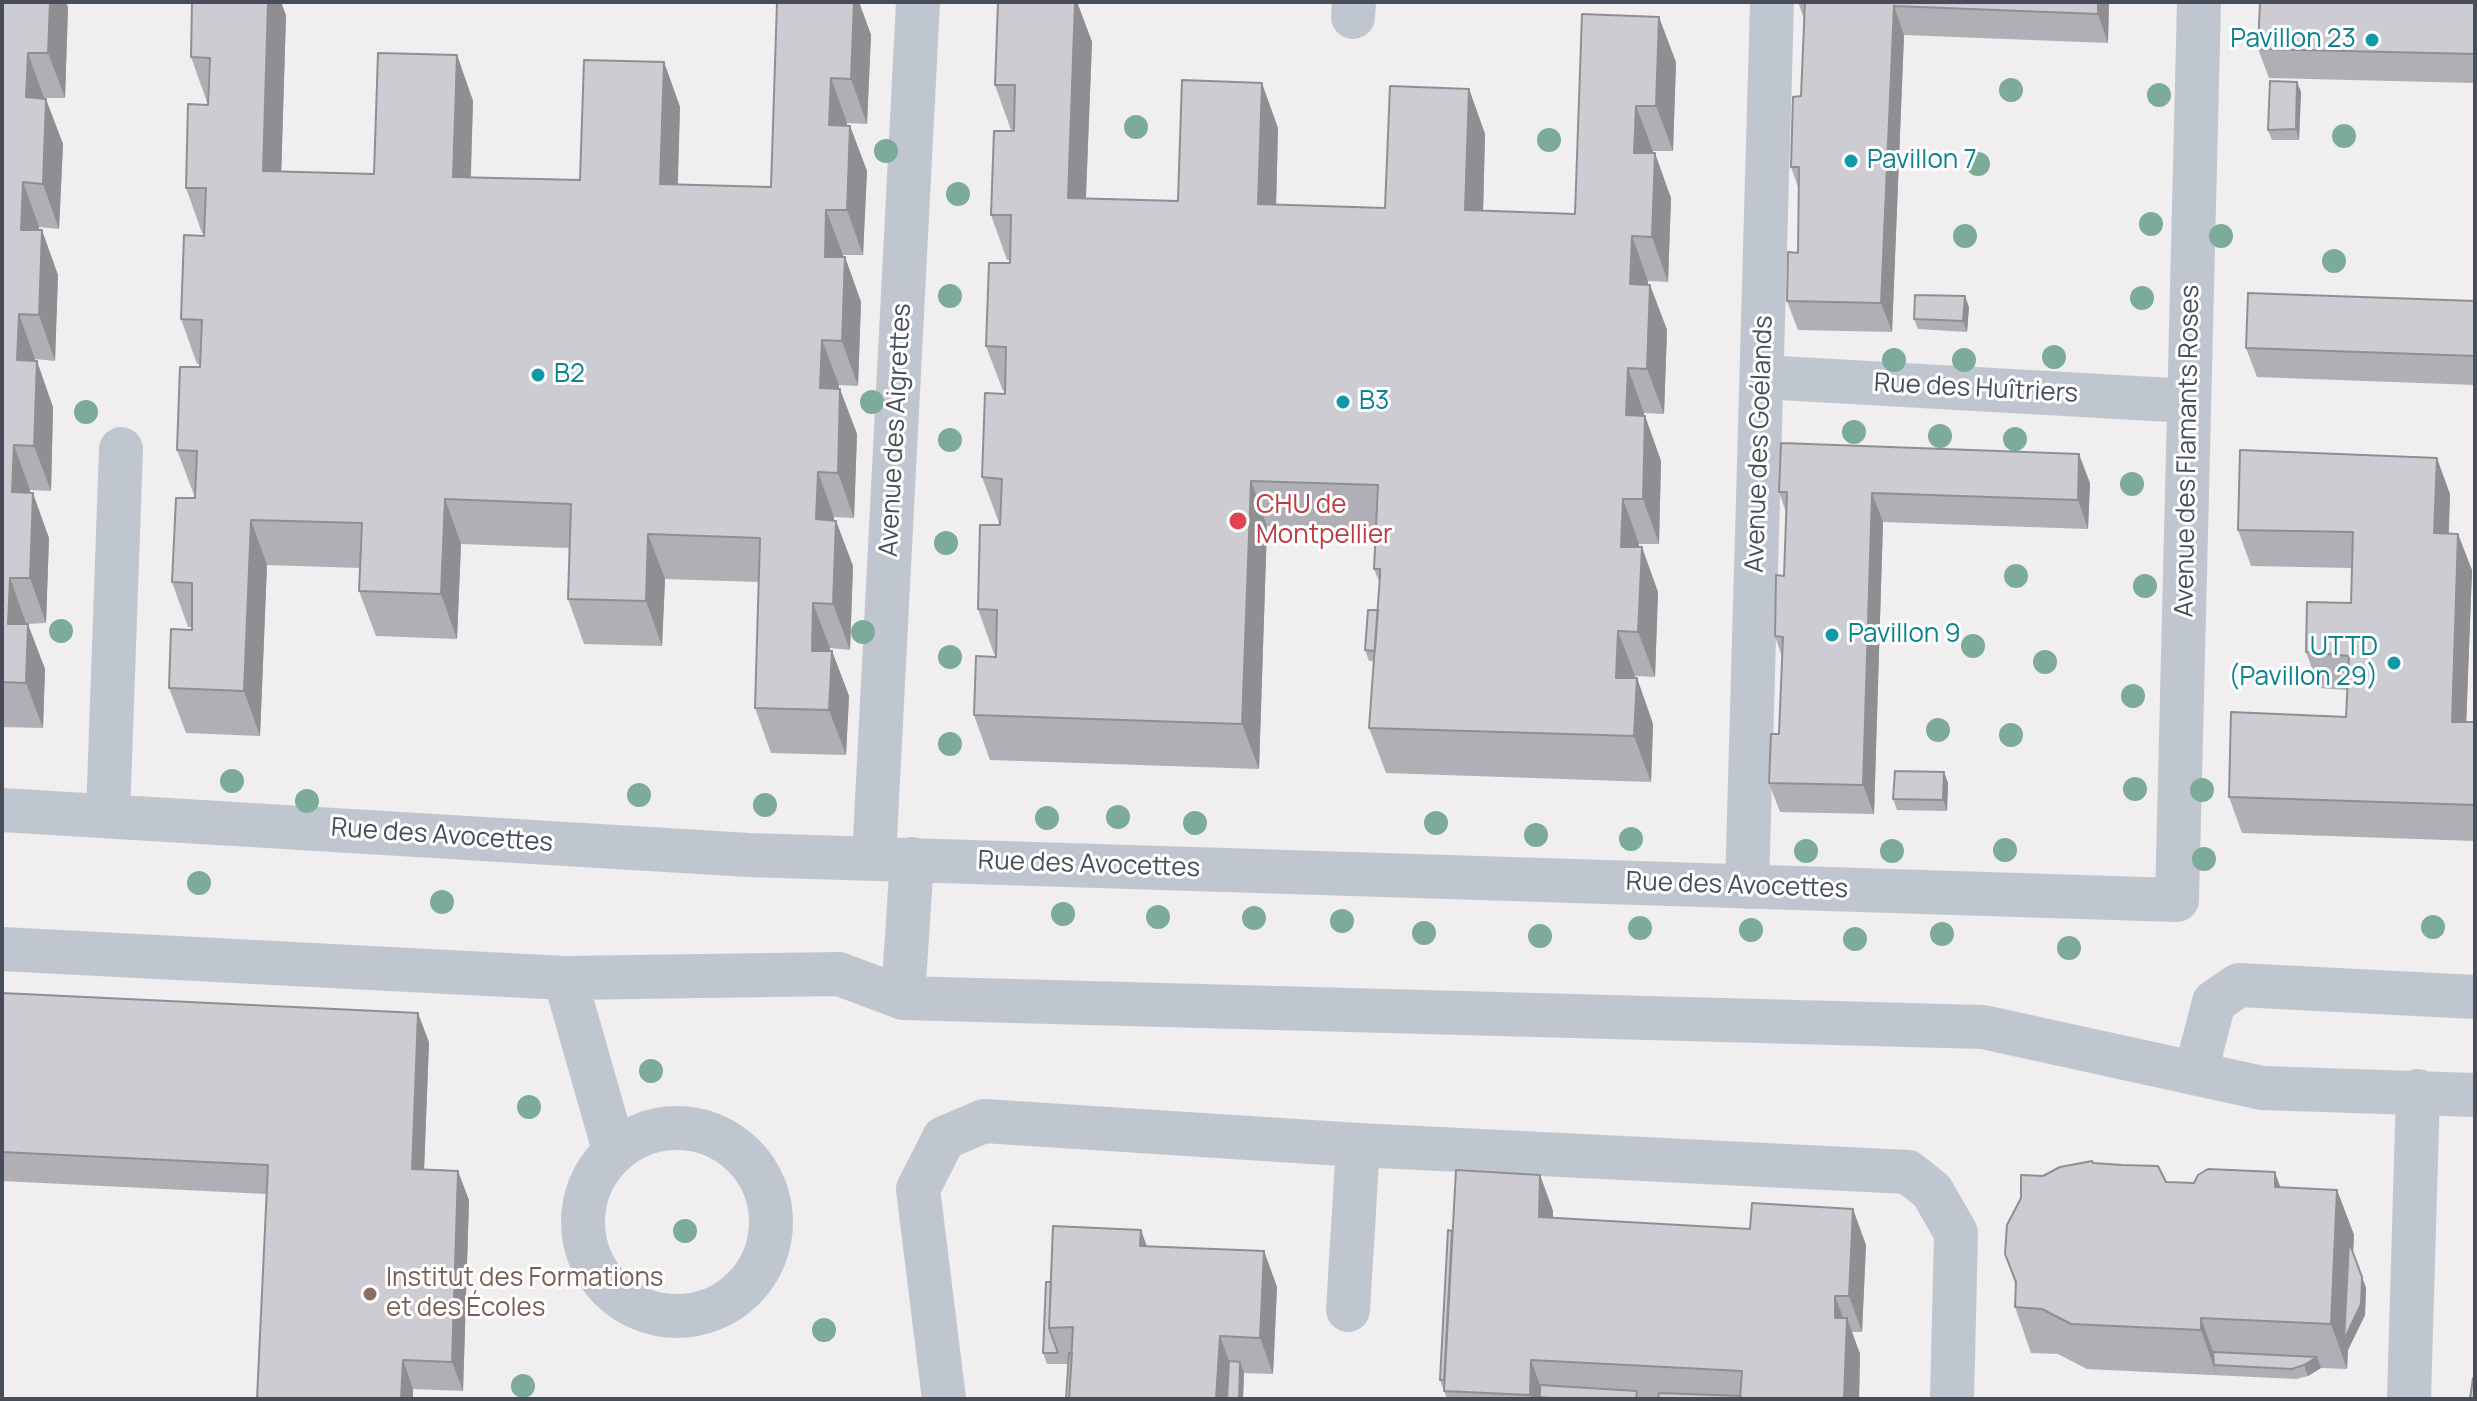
<!DOCTYPE html>
<meta charset="utf-8">
<style>
body{margin:0}
#map{position:relative;width:2477px;height:1401px;overflow:hidden;background:#f0eeee;font-family:Manrope,sans-serif}
canvas{display:block}
.frame{position:absolute;inset:0;border:4px solid #484e59;pointer-events:none}
</style>
<div id="map">
<canvas width="2477" height="1401"></canvas>
<div class="frame"></div>
</div>
<script>
const g = document.querySelector('canvas').getContext('2d');
g.lineJoin = 'round';
const shape = rows => new Path2D(rows.map(r => 'M' + r).join(''));
function strokePath(path, color, width, dash) { g.strokeStyle = color; g.lineWidth = width; g.lineCap = dash ? 'butt' : 'round'; g.setLineDash(dash || []); g.stroke(path); }
function fillPath(path, color) { g.fillStyle = color; g.fill(path, 'evenodd'); }
function drawText(font, color, halo, rows, align = 'center') {
  g.font = font + ' Manrope,sans-serif'; g.lineWidth = 6; g.setLineDash([]); g.textBaseline = 'middle'; g.strokeStyle = halo; g.fillStyle = color; for (const [text, x, y, turn = 0] of rows) {
    g.save(); g.translate(x, y); g.rotate((+turn || 0) * Math.PI / 180); g.textAlign = isNaN(turn) ? turn : align; if (halo) g.strokeText(text, 0, 0); g.fillText(text, 0, 0); g.restore();
  }
}
const minor = shape([
 [1353,17,1354,2],
 [1762,377,2189,401],
 [2,810,749,855,2177,900,2199,2],
 [108,815,121,449],
 [874,858,918,2],
 [1747,887,1772,2],
 [2,949,565,978,614,1150],
 [565,978,839,974,903,998,1983,1027,2262,1088,2475,1095],
 [903,998,912,859],
 [2202,1073,2201,1052,2214,1002,2239,985,2475,997],
 '583 1222a94 94 0 1 1 188 0a94 94 0 1 1-188 0Z',
 [1348,1310,1358,1145],
 [944,1399,918,1189,944,1138,984,1121,1358,1145,1908,1172,1932,1191,1956,1233,1952,1399],
 [2409,1399,2418,1091]
]);
const trees = [
 [2011,90],
 [2159,95],
 [1136,127],
 [2344,136],
 [1549,140],
 [886,151],
 [1978,164],
 [958,194],
 [2151,224],
 [1965,236],
 [2221,236],
 [2334,261],
 [950,296],
 [2142,298],
 [2054,357],
 [1894,360],
 [1964,360],
 [872,402],
 [86,412],
 [1854,432],
 [1940,436],
 [2015,439],
 [950,440],
 [2132,484],
 [946,543],
 [2016,576],
 [2145,586],
 [61,631],
 [863,632],
 [1973,646],
 [950,657],
 [2045,662],
 [2133,696],
 [1938,730],
 [2011,735],
 [950,744],
 [232,781],
 [2135,789],
 [2202,790],
 [639,795],
 [307,801],
 [765,805],
 [1118,817],
 [1047,818],
 [1195,823],
 [1436,823],
 [1536,835],
 [1631,839],
 [2005,850],
 [1806,851],
 [1892,851],
 [2204,859],
 [199,883],
 [442,902],
 [1063,914],
 [1158,917],
 [1254,918],
 [1342,921],
 [2433,927],
 [1640,928],
 [1751,930],
 [1424,933],
 [1942,934],
 [1540,936],
 [1855,939],
 [2069,948],
 [651,1071],
 [529,1107],
 [685,1231],
 [824,1330],
 [523,1386]
];
const wall = shape([
 [2,2,68,7,65,98,44,98,63,144,59,229,39,227,39,230,58,275,55,361,35,359,35,361,53,407,51,491,30,490,30,493,49,538,46,623,26,624,45,669,43,728,2,727],
 [777,2,859,2,871,35,867,124,847,123,847,126,850,126,867,171,863,255,843,255,843,257,845,257,861,302,858,386,839,385,839,389,857,434,854,518,834,517,834,520,836,521,853,566,850,650,830,648,829,651,832,651,849,696,846,755,771,753,755,708,759,582,665,579,662,646,584,644,568,599,569,548,461,544,457,639,376,636,359,591,360,568,267,565,260,736,186,733,169,688,192,627,188,627,172,582,195,495,194,495,177,450,200,364,197,364,181,319,204,233,202,233,186,188,208,102,207,102,191,57,286,15,281,171,374,174,457,55,473,101,471,177,580,180,664,62,680,107,678,184,771,187],
 [998,2,1077,2,1092,42,1086,198,1178,201,1278,128,1276,205,1385,208,1469,89,1485,134,1483,211,1575,214,1582,14,1676,62,1673,151,1653,151,1652,153,1671,198,1668,282,1648,281,1648,285,1650,285,1667,330,1664,414,1644,413,1644,416,1645,416,1661,461,1659,544,1639,544,1639,547,1658,592,1655,677,1635,676,1635,678,1637,678,1653,724,1651,782,1386,773,1369,728,1374,661,1369,661,1365,650,1378,610,1380,584,1374,569,1376,529,1267,526,1259,769,990,760,974,715,996,657,996,654,994,654,978,609,1000,523,999,523,982,477,1005,394,1005,391,1003,391,986,346,1010,263,1010,260,1007,260,991,215,1014,130,1011,130,995,85],
 [1798,2,2109,2,2108,43,1904,35,1892,332,1798,330,1787,301,1798,253,1799,190,1791,167,1801,96,1804,19],
 [2475,2,2475,83,2269,78,2258,49],
 [2297,82,2301,92,2299,140,2272,140,2268,130],
 [2475,301,2475,385,2257,377,2246,348],
 [1969,307,1967,332,1918,329,1914,319],
 [2090,483,2088,529,1883,522,1874,814,1780,812,1769,783,1779,734,1782,657,1775,636,1784,576,1786,512,1779,492],
 [2450,494,2449,534,2472,570,2466,722,2475,722,2475,841,2242,833,2229,797,2346,717,2347,690,2319,688,2306,652,2351,603,2352,568,2251,566,2238,530],
 [1944,772,1948,783,1947,811,1897,810,1893,799],
 [2,993,429,1042,424,1169,469,1200,463,1391,413,1389,266,1194,2,1181],
 [2093,1163,2166,1182,2337,1190,2354,1235,2353,1252,2366,1288,2365,1315,2348,1350,2347,1369,2321,1368,2308,1376,2296,1379,2087,1369,2058,1354,2031,1353,2015,1307,2016,1286,2005,1254,2043,1176],
 [1540,1175,1553,1211,1553,1218,1866,1245,1862,1332,1852,1332,1860,1354,1859,1399,1447,1399,1440,1380,1452,1231],
 [1141,1230,1146,1246,1264,1251,1277,1287,1273,1374,1244,1373,1243,1399,1066,1399,1068,1364,1047,1364,1043,1353,1051,1282]
]);
const shadedWall = shape([
 [50,2,66,2,68,7,65,98,48,53],
 [268,2,281,2,286,15,280,216,263,171],
 [854,2,859,2,871,35,867,124,851,79],
 [1075,2,1077,2,1092,42,1084,243,1068,198],
 [2098,2,2109,2,2108,43,2098,14],
 [1894,6,1904,35,1892,332,1881,303],
 [1659,17,1676,62,1673,151,1656,106],
 [28,53,44,98,43,143,26,97],
 [457,55,473,101,469,222,453,177],
 [664,62,680,107,676,229,660,184],
 [831,78,847,123,845,171,829,125],
 [2297,82,2301,92,2299,140,2296,129],
 [1262,83,1278,128,1275,249,1258,204],
 [1469,89,1485,134,1482,255,1465,210],
 [46,99,63,144,59,229,43,184],
 [1636,106,1653,151,1651,198,1634,153],
 [850,126,867,171,863,255,847,210],
 [1655,153,1671,198,1668,282,1652,237],
 [23,182,39,227,37,275,21,230],
 [826,210,843,255,841,302,825,257],
 [42,230,58,275,55,361,39,315],
 [1632,236,1648,281,1646,330,1630,284],
 [845,257,861,302,858,386,842,341],
 [1650,285,1667,330,1664,414,1647,369],
 [1965,296,1969,307,1967,332,1963,321],
 [19,314,35,359,33,405,17,360],
 [822,340,839,385,837,433,820,388],
 [37,361,53,407,51,491,34,446],
 [1628,368,1644,413,1642,460,1626,415],
 [840,389,857,434,854,518,838,473],
 [1645,416,1661,461,1659,544,1643,499],
 [14,445,30,490,29,537,12,492],
 [2079,454,2090,483,2088,529,2078,500],
 [2437,458,2450,494,2447,569,2434,533],
 [818,472,834,517,832,564,816,519],
 [1251,481,1267,526,1259,769,1242,724],
 [33,493,49,538,46,623,30,578],
 [1872,493,1883,522,1874,814,1863,785],
 [445,499,461,544,457,639,441,594],
 [1623,499,1639,544,1637,592,1621,547],
 [251,520,267,565,260,736,244,691],
 [836,521,853,566,850,650,833,604],
 [648,534,665,579,662,646,646,601],
 [2458,534,2472,570,2465,757,2452,722],
 [1642,547,1658,592,1655,677,1638,632],
 [10,578,26,623,25,669,8,624],
 [813,603,830,648,828,696,812,651],
 [28,624,45,669,43,728,26,683],
 [1618,631,1635,676,1633,723,1616,678],
 [832,651,849,696,846,755,829,710],
 [1637,678,1653,724,1651,782,1634,736],
 [1944,772,1948,783,1947,811,1943,800],
 [418,1013,429,1042,423,1198,412,1169],
 [458,1171,469,1200,463,1391,452,1362],
 [2275,1172,2291,1217,2275,1187],
 [1540,1175,1553,1211,1552,1243,1539,1217],
 [2337,1190,2354,1235,2349,1330,2362,1277,2366,1288,2365,1315,2348,1350,2347,1369,2331,1324],
 [1853,1209,1866,1245,1862,1332,1849,1296],
 [1141,1230,1154,1266,1140,1246],
 [1264,1251,1277,1287,1273,1374,1260,1338],
 [1835,1296,1847,1328,1847,1318,1860,1354,1859,1399,1844,1399,1835,1318],
 [2201,1318,2217,1363,2214,1365,2217,1376,2201,1330],
 [1220,1336,1233,1372,1231,1399,1216,1399],
 [2317,1357,2321,1368,2308,1376,2304,1365],
 [403,1360,413,1389,413,1399,401,1399],
 [1531,1360,1544,1396,1540,1397,1540,1399,1532,1399,1530,1395],
 [1240,1362,1244,1372,1243,1399,1239,1399]
]);
const building = shape([
 [2,2,50,2,48,53,28,53,26,97,46,99,43,184,23,182,21,230,42,230,39,315,19,314,17,360,37,361,34,446,14,445,12,492,33,493,30,578,10,578,8,624,28,624,26,683,2,682,2,2],
 [192,2,268,2,263,171,374,174,378,53,457,55,453,177,580,180,584,60,664,62,660,184,771,187,777,2,854,2,851,79,831,78,829,125,850,126,847,210,826,210,825,257,845,257,842,341,822,340,820,388,840,389,838,473,818,472,816,519,836,521,833,604,813,603,812,651,832,651,829,710,755,708,760,538,648,534,646,601,568,599,571,504,445,499,441,594,359,591,362,523,251,520,244,691,169,688,171,629,192,630,192,583,172,582,176,498,195,498,197,451,177,450,180,367,200,367,202,320,181,319,184,235,204,236,206,188,186,188,188,104,208,105,210,58,191,57,192,2],
 [998,2,1075,2,1068,198,1178,201,1182,80,1262,83,1258,204,1385,208,1390,86,1469,89,1465,210,1575,214,1582,14,1659,17,1656,106,1636,106,1634,153,1655,153,1652,237,1632,236,1630,284,1650,285,1647,369,1628,368,1626,415,1645,416,1643,499,1623,499,1621,547,1642,547,1638,632,1618,631,1616,678,1637,678,1634,736,1369,728,1380,576,1380,569,1374,569,1378,485,1251,481,1242,724,974,715,976,656,996,657,997,610,978,609,980,525,1000,525,1002,479,982,477,985,393,1005,394,1006,347,986,346,989,263,1010,263,1011,215,991,215,994,131,1014,131,1015,85,995,85,998,2],
 [1805,2,2098,2,2098,14,1894,6,1881,303,1787,301,1788,252,1798,253,1799,167,1791,167,1793,97,1801,96,1805,2],
 [2260,2,2475,2,2475,54,2258,49,2260,2],
 [2270,81,2297,82,2296,129,2268,130,2270,81],
 [2248,293,2475,301,2475,356,2246,348,2248,293],
 [1915,295,1965,296,1963,321,1914,319,1915,295],
 [1781,443,2079,454,2078,500,1872,493,1863,785,1769,783,1771,734,1779,734,1783,637,1775,636,1776,575,1784,576,1787,492,1779,492,1781,443],
 [2240,450,2437,458,2434,533,2458,534,2452,722,2475,722,2475,805,2229,797,2231,712,2346,717,2349,656,2306,652,2307,602,2351,603,2353,532,2238,530,2240,450],
 [1368,610,1378,610,1375,651,1365,650,1368,610],
 [1895,771,1944,772,1943,800,1893,799,1895,771],
 [2,993,418,1013,412,1169,458,1171,452,1362,403,1360,401,1399,257,1399,268,1165,2,1152,2,993],
 [2092,1161,2093,1163,2122,1165,2158,1166,2166,1182,2194,1183,2198,1175,2208,1169,2275,1172,2275,1187,2337,1190,2331,1324,2201,1318,2201,1330,2071,1324,2042,1309,2015,1307,2016,1282,2005,1254,2007,1225,2021,1198,2021,1175,2043,1176,2060,1167,2092,1161],
 [1456,1170,1540,1175,1539,1217,1750,1229,1752,1203,1853,1209,1849,1296,1835,1296,1835,1318,1847,1318,1844,1399,1740,1398,1742,1371,1531,1360,1530,1395,1444,1391,1456,1170],
 [1053,1226,1141,1230,1140,1246,1264,1251,1260,1338,1220,1336,1216,1399,1069,1399,1073,1327,1049,1328,1053,1226],
 [1448,1230,1452,1231,1444,1380,1440,1380,1448,1230],
 [2349,1242,2362,1277,2361,1304,2344,1340,2349,1242],
 [1046,1282,1051,1282,1049,1328,1058,1353,1043,1353,1046,1282],
 [2213,1352,2317,1357,2304,1365,2292,1369,2214,1365,2213,1352],
 [1069,1353,1072,1353,1069,1399,1066,1399,1069,1353],
 [1229,1361,1240,1362,1239,1399,1227,1399,1229,1361],
 [2473,1378,2475,1378,2475,1399,2470,1399,2473,1378],
 [1540,1385,1637,1391,1636,1399,1563,1399,1540,1397,1540,1385],
 [1659,1393,1741,1396,1741,1399,1658,1399,1659,1393]
]);
const markers = [
 [2372,40,8,"#0f9aa8"],
 [1851,161,8,"#0f9aa8"],
 [538,375,8,"#0f9aa8"],
 [1343,402,8,"#0f9aa8"],
 [1238,521,10,"#e0444e"],
 [1832,635,8,"#0f9aa8"],
 [2394,663,8,"#0f9aa8"],
 [370,1294,8,"#8d6e63"]
];
const cultureNames = [
 ["Pavillon 23",2356,40,"right"],
 ["Pavillon 7",1867,161],
 ["B2",554,375],
 ["B3",1359,402],
 ["Pavillon 9",1848,635],
 ["UTTD",2378,648,"right"],
 ["(Pavillon 29)",2378,678,"right"]
];
const streetNames = [
 ["Rue des Huîtriers",1976,389,3],
 ["Avenue des Aigrettes",896,430,-87],
 ["Avenue des Goélands",1760,444,-88],
 ["Avenue des Flamants Roses",2188,451,-89],
 ["Rue des Avocettes",442,836,4],
 ["Rue des Avocettes",1089,865,2],
 ["Rue des Avocettes",1737,886,2]
];
const healthNames = [
 ["CHU de",1256,506],
 ["Montpellier",1256,536]
];
const educationNames = [
 ["Institut des Formations",386,1279],
 ["et des Écoles",386,1309]
];
strokePath(minor, '#c0c6cf', 44);
g.fillStyle = '#7dab9a';
for (const [x, y] of trees) { g.beginPath(); g.arc(x, y, 12, 0, 2 * Math.PI); g.fill(); }
fillPath(wall, '#afafb5');
fillPath(shadedWall, '#8f8f93');
fillPath(building, '#ccccd2');
strokePath(building, '#8f8f93', 2);
for (const [x, y, r, color] of markers) { const dot = new Path2D(); dot.arc(x, y, r, 0, 2 * Math.PI); g.fillStyle = color; g.fill(dot); strokePath(dot, '#fff', 3); }
drawText('26px', '#0d838f', '#fff', cultureNames, 'left');
drawText('26px', '#484e59', '#fff', streetNames);
drawText('26px', '#be3a42', '#fff', healthNames, 'left');
drawText('26px', '#785e54', '#fff', educationNames, 'left');
</script>
